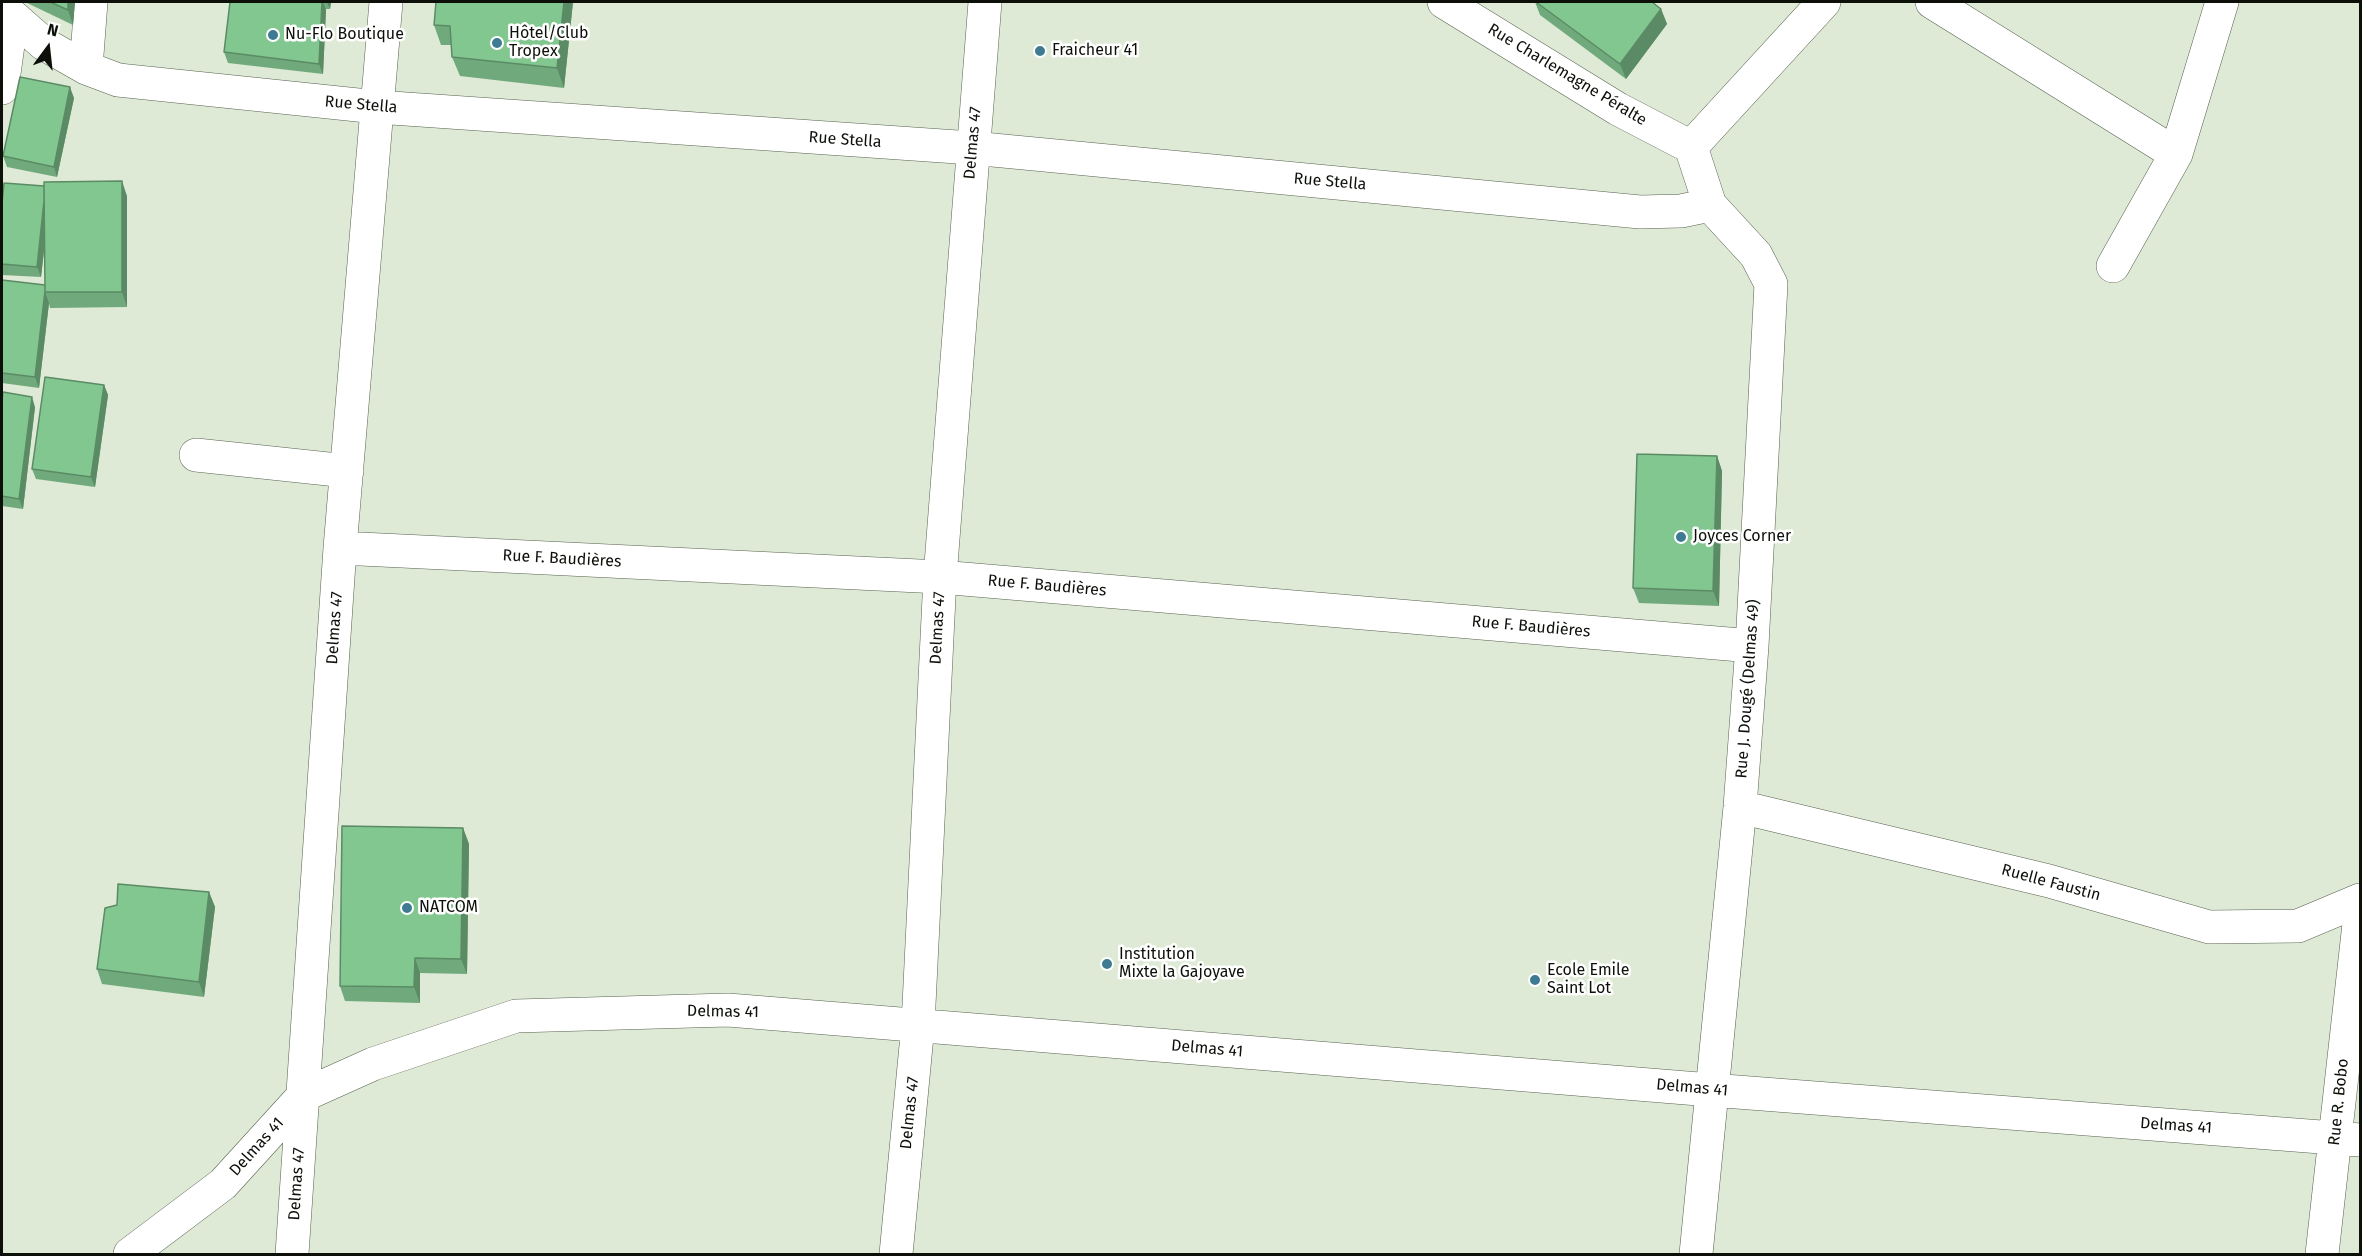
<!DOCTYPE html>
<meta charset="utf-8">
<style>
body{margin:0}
#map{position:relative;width:2362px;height:1256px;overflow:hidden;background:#deead5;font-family:"Fira Sans",sans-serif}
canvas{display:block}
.frame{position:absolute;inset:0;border:3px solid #0c1009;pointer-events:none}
.north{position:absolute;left:18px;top:18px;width:60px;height:60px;-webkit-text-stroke:4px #fff;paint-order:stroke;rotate:15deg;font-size:16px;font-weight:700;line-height:24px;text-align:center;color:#0c1009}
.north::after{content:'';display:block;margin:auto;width:21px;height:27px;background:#0c1009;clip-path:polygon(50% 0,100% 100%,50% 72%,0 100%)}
</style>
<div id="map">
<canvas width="2362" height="1256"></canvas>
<div class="frame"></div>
<div class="north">N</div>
</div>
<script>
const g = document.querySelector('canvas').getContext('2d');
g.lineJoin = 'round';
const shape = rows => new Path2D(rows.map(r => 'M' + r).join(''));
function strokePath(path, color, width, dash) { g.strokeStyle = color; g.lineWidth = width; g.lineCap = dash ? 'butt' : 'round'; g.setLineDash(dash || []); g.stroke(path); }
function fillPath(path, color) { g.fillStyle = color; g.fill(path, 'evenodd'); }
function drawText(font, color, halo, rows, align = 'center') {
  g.font = font + ' "Fira Sans",sans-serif'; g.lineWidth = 5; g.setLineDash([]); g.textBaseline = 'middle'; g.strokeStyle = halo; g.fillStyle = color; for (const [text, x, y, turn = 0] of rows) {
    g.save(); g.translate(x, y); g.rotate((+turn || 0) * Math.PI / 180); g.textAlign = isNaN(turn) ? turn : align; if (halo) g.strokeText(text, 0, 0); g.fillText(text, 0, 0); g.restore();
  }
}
const minor = shape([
 [1444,2,1618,109,1691,147],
 [1932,2,2176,154],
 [2,7,44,44,86,68,118,80,377,107,972,148,1640,212,1681,211,1710,205],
 [86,68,91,2],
 [2,88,12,16],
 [1691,147,1710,205,1756,255,1771,284,1752,646,1740,807,1696,1254],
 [1691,147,1824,2],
 [2113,266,2176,154,2222,2],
 [196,455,347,471],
 [340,548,940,577,1752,646],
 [1740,807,2049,881,2209,927,2298,926,2360,900],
 [130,1254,223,1184,304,1095,373,1064,516,1016,728,1010,1711,1090,2360,1140],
 [292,1254,340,548,386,2],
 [896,1254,918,1025,940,577,985,2],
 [2322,1254,2360,915]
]);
const wall = shape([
 [25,2,75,2,73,25],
 [230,2,331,2,330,9,326,9,323,74,228,63,224,52],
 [436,2,573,2,564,88,460,76,452,57,452,45,441,45,434,25],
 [1535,2,1652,2,1661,9,1667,24,1626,79,1540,15],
 [74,98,57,177,7,167,3,156],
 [127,196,127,307,50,308,49,303,39,388,2,383,2,280,45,285,45,243,41,277,2,275,2,203],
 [104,385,108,395,95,487,36,479,32,469],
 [2,399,35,407,23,509,2,506],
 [1717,456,1722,471,1719,606,1639,603,1633,588],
 [463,828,469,844,467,974,420,973,420,1003,345,1001,340,986],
 [209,892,215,907,204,997,102,984,97,969]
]);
const shadedWall = shape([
 [68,2,75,2,73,25,68,10],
 [322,2,323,2,326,10,323,74,319,64],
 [327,2,331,2,330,9],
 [564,2,573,2,564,88,557,68],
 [1661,9,1667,24,1626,79,1620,64],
 [70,87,74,98,57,177,54,167],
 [122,181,127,196,127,307,122,292],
 [46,186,50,197,41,277,37,267],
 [46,285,45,292,49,303,39,388,35,377],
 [104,385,108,395,95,487,91,477],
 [32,397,35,407,23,509,19,499],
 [1717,456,1722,471,1719,606,1713,591],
 [463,828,469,844,467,974,461,959],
 [209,892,215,907,204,997,199,982],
 [415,958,420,973,420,1003,414,987]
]);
const building = shape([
 [50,2,68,2,68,10,50,2],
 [230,2,322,2,319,64,224,52,230,2],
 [436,2,564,2,557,68,452,57,450,26,434,25,436,2],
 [1536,2,1652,2,1661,9,1620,64,1536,2],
 [20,77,70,87,54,167,3,156,20,77],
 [122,181,122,292,45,292,44,182,122,181],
 [4,183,44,186,44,201,37,267,2,264,2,203,4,183],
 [2,280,45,285,45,291,35,377,2,373,2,280],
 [45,377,104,385,91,477,32,469,45,377],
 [3,392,32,397,19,499,2,496,2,399,3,392],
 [1637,454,1717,456,1713,591,1633,588,1637,454],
 [342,826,463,828,461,959,415,958,414,987,340,986,342,826],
 [118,884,209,892,199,982,97,969,105,908,117,905,118,884]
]);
const markers = [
 [273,35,6,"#3e7b92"],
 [497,43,6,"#3e7b92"],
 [1040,51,6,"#3e7b92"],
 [1681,537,6,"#3e7b92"],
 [407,908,6,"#3e7b92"],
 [1107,964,6,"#3e7b92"],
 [1535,980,6,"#3e7b92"]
];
const poiNames = [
 ["Hôtel/Club",509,34],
 ["Tropex",509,52],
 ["Nu-Flo Boutique",285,35],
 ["Fraicheur 41",1052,51],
 ["Joyces Corner",1693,537],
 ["NATCOM",419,908],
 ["Institution",1119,955],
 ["Mixte la Gajoyave",1119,973],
 ["Ecole Emile",1547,971],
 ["Saint Lot",1547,989]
];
const streetNames = [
 ["Rue Charlemagne Péralte",1567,75,31],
 ["Rue Stella",361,105,5],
 ["Rue Stella",845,140,4],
 ["Delmas 47",973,143,-85],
 ["Rue Stella",1330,182,5],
 ["Rue F. Baudières",562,559,3],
 ["Rue F. Baudières",1047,586,5],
 ["Rue F. Baudières",1531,627,5],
 ["Delmas 47",335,628,-86],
 ["Delmas 47",938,628,-87],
 ["Rue J. Dougé (Delmas 49)",1748,689,-86],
 ["Ruelle Faustin",2051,883,15],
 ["Delmas 41",723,1012,1],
 ["Delmas 41",1207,1049,5],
 ["Delmas 41",1692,1088,5],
 ["Rue R. Bobo",2339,1102,-84],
 ["Delmas 47",910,1113,-84],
 ["Delmas 41",2176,1126,4],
 ["Delmas 41",257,1147,-48],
 ["Delmas 47",297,1184,-86]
];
strokePath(minor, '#586250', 34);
strokePath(minor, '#fff', 33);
fillPath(wall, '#70aa7c');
fillPath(shadedWall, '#5b8b65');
fillPath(building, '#82c690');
strokePath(building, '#5b8b65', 1.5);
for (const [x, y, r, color] of markers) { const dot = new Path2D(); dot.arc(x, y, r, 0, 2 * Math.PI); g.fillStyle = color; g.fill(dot); strokePath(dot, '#fff', 2); }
drawText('16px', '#0c1009', '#fff', poiNames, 'left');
drawText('16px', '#0c1009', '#fff', streetNames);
</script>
